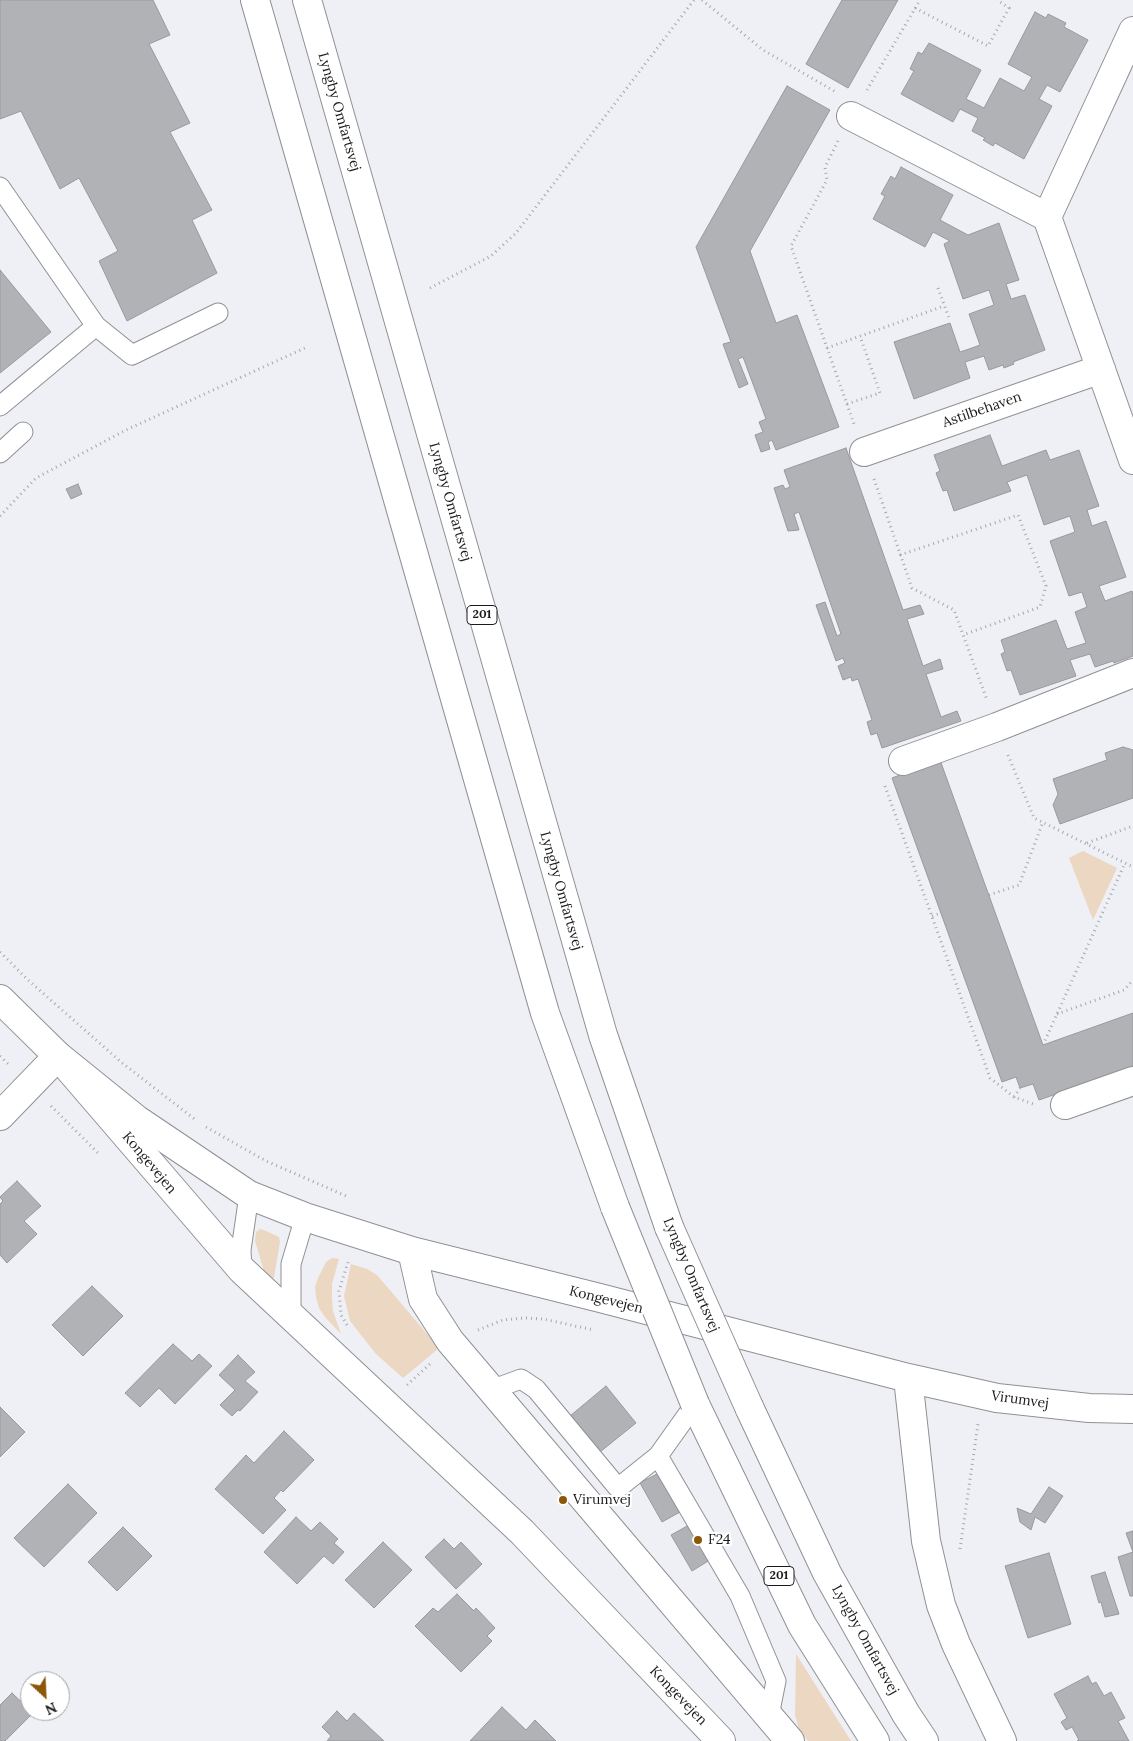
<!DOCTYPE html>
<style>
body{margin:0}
#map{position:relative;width:1133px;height:1741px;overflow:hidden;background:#eff0f5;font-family:Lora,serif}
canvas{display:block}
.north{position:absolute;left:20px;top:1671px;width:50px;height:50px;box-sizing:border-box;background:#fff;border:1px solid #a4a4a5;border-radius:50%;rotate:155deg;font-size:14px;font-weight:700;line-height:20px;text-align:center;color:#1b1b1d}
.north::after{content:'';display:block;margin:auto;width:18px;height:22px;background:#8c5706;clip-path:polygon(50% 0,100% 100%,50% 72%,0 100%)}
</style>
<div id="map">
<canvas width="1133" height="1741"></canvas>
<div class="north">N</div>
</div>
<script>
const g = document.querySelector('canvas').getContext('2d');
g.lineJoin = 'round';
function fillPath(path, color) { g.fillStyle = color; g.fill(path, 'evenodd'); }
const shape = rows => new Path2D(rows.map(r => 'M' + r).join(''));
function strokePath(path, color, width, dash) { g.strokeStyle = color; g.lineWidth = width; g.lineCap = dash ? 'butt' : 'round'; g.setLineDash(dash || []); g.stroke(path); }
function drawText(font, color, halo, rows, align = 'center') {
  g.font = font + ' Lora,serif'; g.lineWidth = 4.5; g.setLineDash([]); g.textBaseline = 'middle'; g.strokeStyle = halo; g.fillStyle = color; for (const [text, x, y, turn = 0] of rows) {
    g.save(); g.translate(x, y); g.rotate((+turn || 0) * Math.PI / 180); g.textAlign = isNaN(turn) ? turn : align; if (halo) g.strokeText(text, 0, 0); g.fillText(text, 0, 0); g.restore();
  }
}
const green = shape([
 [1083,851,1117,868,1093,920,1069,858],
 [260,1229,264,1230,279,1237,280,1242,274,1277,272,1281,266,1278,255,1241,256,1232],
 [332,1258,339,1259,332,1284,332,1298,333,1311,341,1334,325,1317,319,1308,316,1297,315,1287,318,1278,326,1262],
 [351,1264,367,1269,377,1275,439,1348,403,1378,376,1354,350,1321,344,1296],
 [796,1654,851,1741,808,1741,799,1729,795,1715]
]);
const building = shape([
 [0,0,153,0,170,35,149,44,190,123,170,132,212,210,192,220,217,273,127,321,99,261,118,251,79,178,60,189,21,111,0,119,0,0],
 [842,0,898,0,848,88,806,64,842,0],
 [1035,12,1046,18,1048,14,1066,23,1064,27,1088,40,1060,92,1047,85,1039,99,1052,106,1024,159,995,143,993,146,983,140,985,138,972,131,978,118,960,109,953,122,901,94,914,71,910,69,918,52,922,54,929,43,981,70,966,99,984,108,1000,78,1024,91,1032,77,1008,64,1035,12],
 [787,86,830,110,750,251,776,323,797,315,839,427,776,450,772,440,768,442,770,449,761,452,755,435,763,432,759,422,766,419,743,357,738,359,748,384,739,388,723,344,731,342,696,247,787,86],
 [901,167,953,195,940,220,968,235,999,223,1019,280,1006,284,1011,299,1025,295,1045,350,1013,362,1014,364,1004,368,1003,365,989,370,984,356,965,362,970,378,914,399,894,342,950,323,960,352,969,349,980,345,969,314,994,305,989,290,963,299,944,244,950,241,933,232,925,247,873,219,885,196,881,194,891,176,895,179,901,167],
 [0,270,51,332,0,373,0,270],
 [990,435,1002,466,1046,450,1050,460,1079,450,1099,506,1087,510,1092,526,1106,521,1126,577,1099,586,1105,601,1132,591,1133,596,1133,656,1114,663,1113,661,1095,667,1090,654,1070,660,1076,676,1020,695,1011,670,1007,671,1001,654,1005,652,1001,640,1056,620,1067,649,1086,643,1075,612,1087,607,1082,592,1069,596,1050,541,1075,532,1070,516,1044,525,1027,475,1007,482,1011,491,954,511,947,490,943,491,936,473,940,471,934,455,990,435],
 [846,448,903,610,920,605,924,614,907,619,923,666,940,659,943,669,926,674,941,717,957,711,961,721,882,748,877,733,871,735,870,732,867,722,872,720,858,679,852,681,851,677,843,680,838,666,845,663,843,658,836,661,816,605,825,602,837,636,841,634,799,512,794,514,799,530,788,531,774,488,783,485,785,489,790,487,784,470,846,448],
 [78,484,82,494,71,499,66,489,78,484],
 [1123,747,1133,750,1133,798,1060,824,1053,805,1058,794,1053,779,1107,760,1105,753,1123,747],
 [940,760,1043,1045,1133,1013,1133,1067,1039,1100,1033,1084,1020,1088,1016,1077,1002,1082,892,778,940,760],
 [17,1181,41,1206,24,1221,37,1234,7,1263,0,1255,0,1204,3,1201,0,1197,17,1181],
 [92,1286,123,1316,83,1356,52,1325,92,1286],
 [173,1344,192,1361,199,1354,212,1366,175,1404,159,1388,140,1407,125,1393,173,1344],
 [238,1355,255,1372,245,1381,258,1392,240,1411,238,1410,232,1416,220,1405,235,1390,219,1375,238,1355],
 [606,1386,636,1423,600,1452,570,1416,606,1386],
 [0,1407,25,1432,0,1457,0,1407],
 [284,1431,314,1460,283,1492,281,1490,274,1498,286,1510,263,1534,215,1489,246,1455,254,1463,284,1431],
 [668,1468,689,1507,662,1522,640,1483,668,1468],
 [68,1484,97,1513,44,1567,14,1538,68,1484],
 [1049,1487,1063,1496,1045,1523,1035,1517,1031,1530,1020,1522,1017,1508,1031,1514,1049,1487],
 [296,1517,311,1531,320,1522,338,1539,334,1543,344,1552,333,1564,324,1556,297,1584,264,1552,296,1517],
 [698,1520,718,1555,692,1571,671,1535,698,1520],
 [123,1527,152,1556,117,1591,88,1562,123,1527],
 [1133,1531,1133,1596,1130,1596,1118,1557,1133,1552,1126,1533,1133,1531],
 [444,1539,454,1549,461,1542,482,1564,456,1589,425,1557,444,1539],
 [383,1542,412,1570,374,1608,345,1580,383,1542],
 [1049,1553,1071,1624,1028,1638,1005,1566,1049,1553],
 [1105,1572,1119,1614,1105,1617,1101,1602,1099,1603,1091,1576,1105,1572],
 [457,1594,474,1611,476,1608,495,1628,487,1636,492,1641,461,1672,415,1626,433,1608,438,1612,457,1594],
 [1088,1676,1092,1684,1096,1682,1104,1696,1111,1692,1125,1718,1118,1721,1129,1741,1077,1741,1079,1740,1072,1727,1066,1730,1061,1722,1067,1718,1054,1694,1088,1676],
 [12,1693,33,1713,5,1741,0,1741,0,1705,12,1693],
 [502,1707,526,1730,535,1720,556,1741,470,1741,502,1707],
 [337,1711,347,1721,354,1713,384,1741,327,1741,331,1736,322,1727,337,1711]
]);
const path = shape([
 [702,0,763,50,836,92],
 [915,8,988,46,1009,8,997,0],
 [867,90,920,0],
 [838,141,825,167,827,180,791,246,854,424],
 [430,288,491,256,516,233,694,0],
 [938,288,949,318],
 [827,348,944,306],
 [847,404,880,393,860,336],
 [874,479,912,588,954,610,987,700],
 [0,516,36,478,126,430,307,347],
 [900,555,1018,515,1046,586,1040,607,963,635],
 [1008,755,1034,818,1133,867],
 [885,786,990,1078,1014,1097,1036,1105],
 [1087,843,1133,826],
 [989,895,1019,885,1043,822],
 [932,916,941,913],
 [0,952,28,980,121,1062,197,1121],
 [1057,1014,1124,990,1133,980],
 [1043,1045,1125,863],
 [0,1056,9,1065],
 [1014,1097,1020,1088],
 [51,1106,100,1155],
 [206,1127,266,1161,346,1196],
 [347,1325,341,1315,339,1291,348,1262],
 [478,1330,503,1320,525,1318,543,1319,594,1330],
 [407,1385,430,1364],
 [960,1549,978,1424]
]);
const lane = shape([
 [0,187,96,326,132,355,218,313],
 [0,406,96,326],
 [0,453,23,432],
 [242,1270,241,1250,249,1195],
 [291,1316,291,1264,305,1217],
 [491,1390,521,1379,536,1389,618,1488,658,1456,695,1404],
 [658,1456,740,1596,776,1681,769,1716]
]);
const street = shape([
 [1133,31,1047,217,1133,460],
 [851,116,1047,217],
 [864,452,1101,369],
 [903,761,997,727,1133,673],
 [1065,1105,1133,1081],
 [0,1116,58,1056,242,1270,522,1532,721,1741]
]);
const secondary = shape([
 [0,999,58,1056,136,1119,249,1195,305,1217,412,1251,600,1298,908,1378,997,1398,1089,1408,1133,1409],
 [412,1251,423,1299,450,1341,790,1741],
 [908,1378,926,1541,941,1605,956,1644,1002,1741]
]);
const highway = shape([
 [255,0,545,1013,615,1207],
 [307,0,603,1035,669,1227],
 [695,1404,802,1625,875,1741],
 [749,1407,827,1573,906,1714,924,1741]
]);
const highwayBridge = shape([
 [615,1207,695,1404],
 [669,1227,749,1407]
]);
const markers = [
 [563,1500,5,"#8c5706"],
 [698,1540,5,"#8c5706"]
];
const shields = [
 [482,615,30],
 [779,1576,30]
];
const shieldNames = [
 ["201",482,615],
 ["201",779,1576]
];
const streetNames = [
 ["Lyngby Omfartsvej",339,112,74],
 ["Astilbehaven",982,410,-19],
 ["Lyngby Omfartsvej",450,502,74],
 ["Lyngby Omfartsvej",561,891,74],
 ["Kongevejen",149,1163,50],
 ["Lyngby Omfartsvej",691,1275,67],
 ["Kongevejen",606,1300,14],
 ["Virumvej",1020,1400,8],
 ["Lyngby Omfartsvej",865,1640,61],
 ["Kongevejen",678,1696,46]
];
const poiNames = [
 ["Virumvej",573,1500],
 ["F24",708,1540]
];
fillPath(green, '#ebd7c2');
fillPath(building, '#b1b2b6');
strokePath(building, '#98999d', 1);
strokePath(lane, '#909195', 21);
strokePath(street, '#909195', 30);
strokePath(secondary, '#909195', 30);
strokePath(highway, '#909195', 30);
strokePath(path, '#a7a7ab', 3, [1, 4]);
strokePath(lane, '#fff', 19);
strokePath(street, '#fff', 28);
strokePath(secondary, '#fff', 28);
strokePath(highway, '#fff', 28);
strokePath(highwayBridge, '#909195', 30, []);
strokePath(highwayBridge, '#fff', 28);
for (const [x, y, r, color] of markers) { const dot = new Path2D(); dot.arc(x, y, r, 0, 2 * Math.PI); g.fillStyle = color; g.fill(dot); strokePath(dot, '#fff', 2); }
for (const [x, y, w] of shields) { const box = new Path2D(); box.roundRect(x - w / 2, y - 9.5, w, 19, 4); g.fillStyle = '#fff'; g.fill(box); strokePath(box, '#1b1b1d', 1); }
drawText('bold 12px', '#1b1b1d', null, shieldNames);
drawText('14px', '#1b1b1d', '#fff', streetNames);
drawText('14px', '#1b1b1d', '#fff', poiNames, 'left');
</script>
